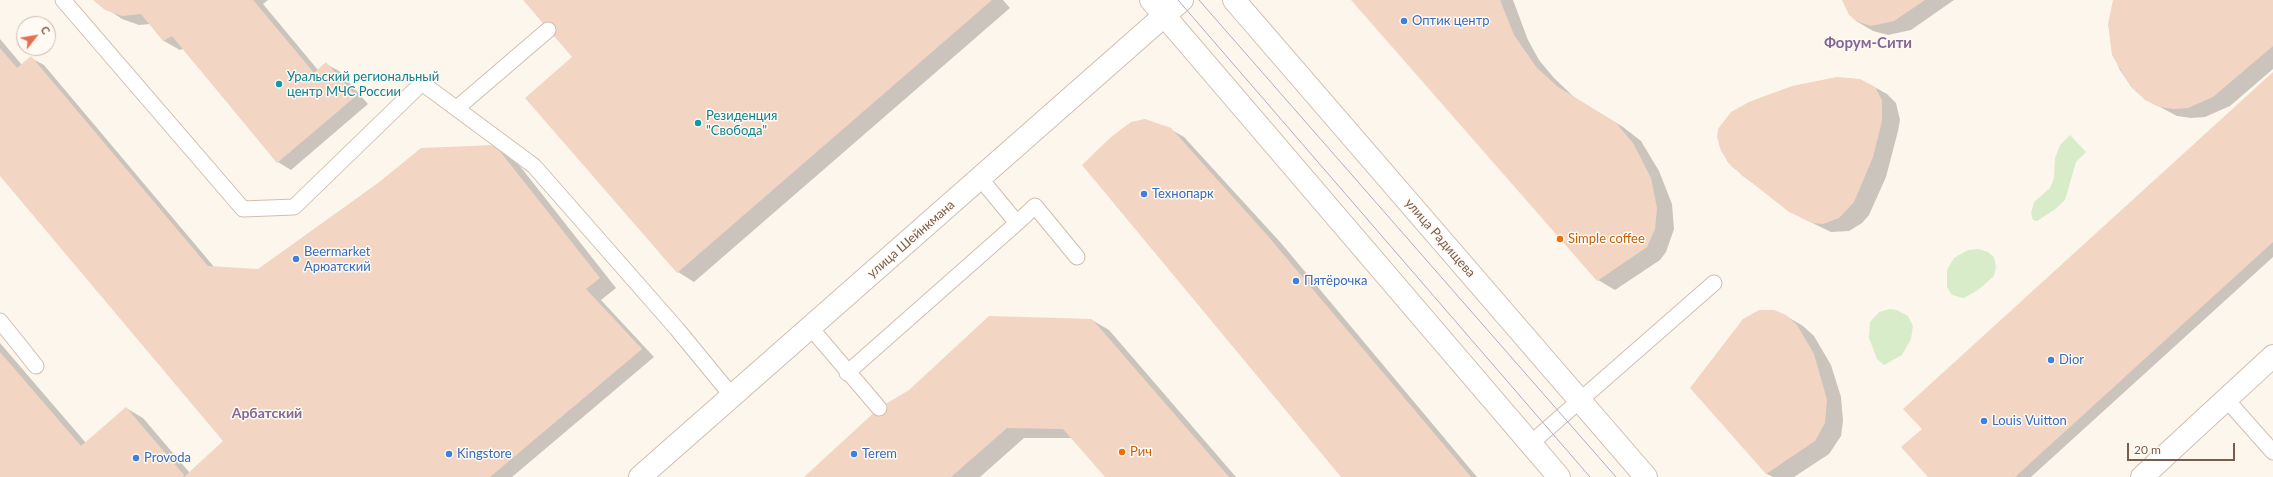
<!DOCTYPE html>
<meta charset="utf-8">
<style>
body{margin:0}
#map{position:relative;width:2273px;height:477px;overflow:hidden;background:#fdf6ec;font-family:Lato,sans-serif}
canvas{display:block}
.north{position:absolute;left:16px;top:16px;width:40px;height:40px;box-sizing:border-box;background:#fffaf3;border:1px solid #cabbb1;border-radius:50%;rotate:59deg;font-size:11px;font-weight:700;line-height:16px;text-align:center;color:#7a5c4d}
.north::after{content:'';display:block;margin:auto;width:14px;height:18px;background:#e76f51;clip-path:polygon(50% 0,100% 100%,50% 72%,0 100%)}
.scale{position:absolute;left:2127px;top:443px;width:108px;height:18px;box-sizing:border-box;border:2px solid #7a5c4d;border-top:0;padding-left:5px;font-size:12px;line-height:14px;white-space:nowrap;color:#7a5c4d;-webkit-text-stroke:3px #fffaf3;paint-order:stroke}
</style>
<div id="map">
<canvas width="2273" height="477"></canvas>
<div class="north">С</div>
<div class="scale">20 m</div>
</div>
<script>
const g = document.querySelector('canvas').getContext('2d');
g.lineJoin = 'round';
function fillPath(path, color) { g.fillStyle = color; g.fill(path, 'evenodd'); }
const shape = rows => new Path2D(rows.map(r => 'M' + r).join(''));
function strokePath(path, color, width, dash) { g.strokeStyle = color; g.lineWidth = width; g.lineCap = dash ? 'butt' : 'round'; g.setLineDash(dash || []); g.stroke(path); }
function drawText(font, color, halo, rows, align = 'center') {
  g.font = font + ' Lato,sans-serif'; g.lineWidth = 3; g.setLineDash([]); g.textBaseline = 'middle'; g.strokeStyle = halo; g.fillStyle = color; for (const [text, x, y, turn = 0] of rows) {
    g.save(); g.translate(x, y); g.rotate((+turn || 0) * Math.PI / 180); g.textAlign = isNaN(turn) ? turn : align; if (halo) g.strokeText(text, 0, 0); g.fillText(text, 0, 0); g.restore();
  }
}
const green = shape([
 [2070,135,2086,152,2076,162,2065,200,2054,210,2037,221,2033,220,2031,213,2034,202,2050,188,2054,178,2055,158,2060,145],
 [1978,249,1988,252,1994,257,1996,267,1994,276,1978,290,1964,298,1952,295,1947,287,1947,270,1954,258,1968,250],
 [1890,309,1897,310,1908,316,1913,326,1911,339,1902,355,1884,365,1877,359,1869,338,1870,322,1879,312]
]);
const shadow = shape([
 [94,0,268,0,263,4,318,70,326,64,339,71,368,104,291,170,278,162,183,49,180,50,164,41,150,24,139,25,122,19],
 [524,0,1003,0,1010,8,694,282,678,272,526,98,574,57],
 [1353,0,1513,0,1528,40,1539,60,1554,78,1575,98,1623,127,1641,141,1659,171,1672,204,1674,229,1666,252,1660,260,1615,290,1598,280],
 [1844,0,1954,0,1911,30,1888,35,1873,31,1856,21],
 [2114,0,2273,0,2273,69,2230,106,2205,117,2191,118,2177,116,2145,99,2131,86,2120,70,2113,54],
 [0,39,22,65,31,58,44,65,215,268,259,270,494,146,512,156,616,288,601,300,654,357,512,477,0,477,0,343,86,443,126,408,143,418,190,473,224,441,0,174],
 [2273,74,2273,257,2031,477,1929,477,1923,429],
 [1869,84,1887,94,1896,103,1900,120,1898,131,1886,177,1869,215,1862,223,1849,231,1831,232,1802,218,1743,176,1728,162,1719,144],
 [1170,129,1184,137,1281,243,1477,477,1343,477],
 [1786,316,1803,326,1814,336,1831,365,1841,397,1843,421,1841,436,1829,454,1794,477,1773,477,1767,474,1691,388],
 [1092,320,1109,330,1236,477,1107,477,1072,438,1024,438,980,477,806,477]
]);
const building = shape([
 [93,0,253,0,314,73,326,62,356,96,277,163,172,36,163,41,141,14,122,16,105,10],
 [523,0,992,0,677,273,525,98,572,57],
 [1351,0,1500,0,1514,35,1537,68,1558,87,1615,122,1633,143,1651,178,1657,208,1655,229,1647,247,1597,281],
 [1842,0,1925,0,1894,21,1871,26,1856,21,1849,15],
 [2113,0,2273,0,2273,46,2213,97,2188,108,2174,109,2159,107,2145,100,2131,87,2112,55,2108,24],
 [0,48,17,68,31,56,208,266,258,269,378,183,421,148,495,145,600,278,586,289,642,349,490,477,184,477,223,441,0,176],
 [2273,72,2273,242,2015,477,1928,477,1901,447,1922,429,1903,409],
 [1837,77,1860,79,1875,87,1882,100,1882,121,1873,157,1854,202,1839,218,1823,224,1813,223,1789,212,1731,166,1721,151,1717,137,1718,129,1731,112,1749,102,1792,86],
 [1145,119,1171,128,1267,235,1471,477,1341,477,1082,165,1111,137,1131,122],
 [1759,310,1774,310,1786,315,1797,325,1814,354,1827,400,1825,423,1815,441,1766,474,1690,388,1743,319],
 [989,316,1092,319,1229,477,1105,477,1063,429,1007,428,951,477,804,477,879,408,909,390],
 [0,352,81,446,126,407,184,475,183,477,0,477]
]);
const service = shape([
 [63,0,243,209,294,207,422,83,534,166,677,329,732,396],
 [457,108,548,30],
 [980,178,1017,223,1035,206,1077,257],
 [0,321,36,366],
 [810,327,879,408],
 [847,373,1017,223],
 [2226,399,2273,452],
 [1530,444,1714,283]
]);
const tertiary = shape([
 [1151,0,1559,477],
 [1234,0,1646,477],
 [640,477,1182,0],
 [2142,477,2273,356]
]);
const tram = shape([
 [1178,0,1590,477],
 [1199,0,1616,477]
]);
const markers = [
 [1404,21,4,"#3f7fe0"],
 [279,84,4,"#0f9aa8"],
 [698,123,4,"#0f9aa8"],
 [1144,194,4,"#3f7fe0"],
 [1560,239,4,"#e8710a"],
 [296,259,4,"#3f7fe0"],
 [1296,281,4,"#3f7fe0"],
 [2051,360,4,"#3f7fe0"],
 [1984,421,4,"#3f7fe0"],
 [1122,452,4,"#e8710a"],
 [449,454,4,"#3f7fe0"],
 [854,454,4,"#3f7fe0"],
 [136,458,4,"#3f7fe0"]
];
const shopNames = [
 ["Оптик центр",1412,21],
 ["Технопарк",1152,194],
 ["Beermarket",304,252],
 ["Арюатский",304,267],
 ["Пятёрочка",1304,281],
 ["Dior",2059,360],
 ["Louis Vuitton",1992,421],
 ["Kingstore",457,454],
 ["Terem",862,454],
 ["Provoda",144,458]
];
const cultureNames = [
 ["Уральский региональный",287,77],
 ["центр МЧС России",287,92],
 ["Резиденция",706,116],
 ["\"Свобода\"",706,131]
];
const streetNames = [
 ["улица Радищева",1440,238,49],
 ["улица Шейнкмана",911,239,-41]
];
const foodNames = [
 ["Simple coffee",1568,239],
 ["Рич",1130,452]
];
const neighbourhoodNames = [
 ["Арбатский",267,413]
];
const quarterNames = [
 ["Форум-Сити",1868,43]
];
fillPath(green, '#d8ecc9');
fillPath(shadow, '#0003');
fillPath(building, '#f3d5c3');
strokePath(service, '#d1beb0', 17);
strokePath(tertiary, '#d1beb0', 24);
strokePath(service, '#fff', 15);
strokePath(tertiary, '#fff', 22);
strokePath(tram, '#b9a8c9', 1);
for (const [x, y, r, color] of markers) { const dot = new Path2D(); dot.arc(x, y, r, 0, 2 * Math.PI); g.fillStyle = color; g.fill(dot); strokePath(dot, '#fffaf3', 1.5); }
drawText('13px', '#366cbe', '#fffaf3', shopNames, 'left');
drawText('13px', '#0d838f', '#fffaf3', cultureNames, 'left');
drawText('13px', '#7a5c4d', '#fffaf3', streetNames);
drawText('13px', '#c56008', '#fffaf3', foodNames, 'left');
drawText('bold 14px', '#846695', '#fffaf3', neighbourhoodNames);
drawText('bold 15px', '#846695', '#fffaf3', quarterNames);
</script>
